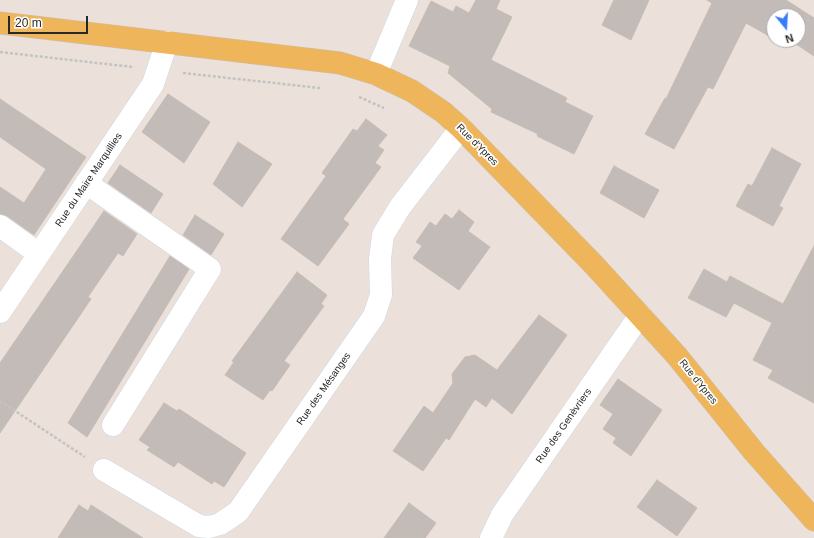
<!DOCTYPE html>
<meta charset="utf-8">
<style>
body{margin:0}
#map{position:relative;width:814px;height:538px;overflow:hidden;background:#ebe1da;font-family:Helvetica,sans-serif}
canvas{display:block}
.north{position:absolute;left:766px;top:8px;width:40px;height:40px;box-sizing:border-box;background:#fff;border:1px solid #a9a9a9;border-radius:50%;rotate:162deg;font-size:11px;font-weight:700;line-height:16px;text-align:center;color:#282828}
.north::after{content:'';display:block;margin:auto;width:14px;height:18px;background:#397bf8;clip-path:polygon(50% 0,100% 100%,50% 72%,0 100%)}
.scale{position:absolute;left:8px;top:16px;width:80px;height:18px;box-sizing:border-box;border:2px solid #282828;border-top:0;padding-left:5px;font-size:12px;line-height:14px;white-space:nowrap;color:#282828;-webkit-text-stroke:3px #fff;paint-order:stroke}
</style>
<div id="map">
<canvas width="814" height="538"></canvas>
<div class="north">N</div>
<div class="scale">20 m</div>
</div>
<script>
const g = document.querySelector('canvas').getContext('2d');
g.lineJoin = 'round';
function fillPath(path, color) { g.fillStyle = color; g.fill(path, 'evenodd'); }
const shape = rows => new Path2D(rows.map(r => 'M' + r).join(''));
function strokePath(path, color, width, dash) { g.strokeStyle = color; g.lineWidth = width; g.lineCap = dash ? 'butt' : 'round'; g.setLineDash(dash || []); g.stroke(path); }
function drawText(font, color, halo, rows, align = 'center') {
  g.font = font + ' Helvetica,sans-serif'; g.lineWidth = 3.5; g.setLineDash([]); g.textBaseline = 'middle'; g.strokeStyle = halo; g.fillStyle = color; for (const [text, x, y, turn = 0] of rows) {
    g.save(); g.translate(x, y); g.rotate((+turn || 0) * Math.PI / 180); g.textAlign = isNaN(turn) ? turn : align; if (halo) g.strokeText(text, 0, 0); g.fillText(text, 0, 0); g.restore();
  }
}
const building = shape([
 [476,0,500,0,496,9,512,17,491,60,567,98,565,102,593,116,574,154,537,136,538,134,491,112,492,109,448,73,450,66,409,46,431,1,453,12,456,6,469,13,476,0],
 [614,0,649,0,631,40,602,25,614,0],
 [707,0,786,0,814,18,814,56,790,40,798,40,798,16,774,16,774,29,769,36,746,23,713,89,708,87,674,149,645,134,665,98,666,99,712,3,707,0],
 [168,94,210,122,184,163,142,132,168,94],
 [0,99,86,157,34,235,7,216,0,214,0,187,24,203,46,169,0,137,0,99],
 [366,119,387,135,378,146,384,150,375,163,381,167,343,219,349,224,318,266,281,239,326,176,322,173,353,129,357,131,366,119],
 [238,142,272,164,242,207,213,184,238,142],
 [772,148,801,164,779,206,783,208,773,226,736,206,748,184,752,186,772,148],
 [120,165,163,194,151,213,108,183,120,165],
 [614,166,659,190,644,218,600,193,614,166],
 [459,210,474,222,468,231,490,247,459,290,413,258,422,246,416,242,430,222,436,226,445,214,452,219,459,210],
 [104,211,137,234,123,256,118,253,88,297,91,299,0,433,0,363,104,211],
 [195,215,224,234,211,255,183,235,195,215],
 [814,246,814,403,768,378,773,370,753,360,772,323,734,303,726,317,688,298,704,269,727,282,730,276,783,304,814,246],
 [170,256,189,269,87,437,68,423,170,256],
 [297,272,327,295,321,304,324,306,284,361,290,365,272,391,270,390,263,400,225,375,234,362,232,361,297,272],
 [539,315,567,335,512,414,492,398,486,407,475,399,449,440,446,438,423,471,393,451,424,406,433,413,453,383,452,374,465,357,475,355,497,370,539,315],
 [618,379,662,410,631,456,613,443,616,438,603,429,613,414,600,405,618,379],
 [164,403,177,411,179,409,246,453,224,487,214,481,212,484,178,462,174,467,147,450,150,447,139,440,164,403],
 [657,480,697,508,677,536,637,507,657,480],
 [409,503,436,523,425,538,384,538,409,503],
 [79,505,88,511,91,505,143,538,58,538,79,505]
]);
const path = shape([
 [0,52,133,67],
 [183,73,320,88],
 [359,97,384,108],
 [0,401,85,457]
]);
const minor = shape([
 [376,74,407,0],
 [86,183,210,269,113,425],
 [0,226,39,254],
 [0,312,153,84,167,42],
 [104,470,199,526,209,527,220,524,238,512,374,316,381,295,380,259,383,235,400,207,461,128],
 [491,538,502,515,640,315]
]);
const major = shape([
 [0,23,340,63,376,74,412,91,443,112,461,128,595,266,677,356,754,452,814,520]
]);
const streetNames = [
 ["Rue d'Ypres",477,145,45],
 ["Rue du Maire Marquillies",89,180,-56],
 ["Rue d'Ypres",698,382,51],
 ["Rue des Mésanges",324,389,-55],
 ["Rue des Genèvriers",564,426,-55]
];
fillPath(building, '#c3bbb7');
strokePath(building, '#c6bdb4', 1);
strokePath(minor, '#cfd6e2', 23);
strokePath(major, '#c3c3c3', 23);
strokePath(path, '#c3c3c3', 2.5, [3, 2]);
strokePath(minor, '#fff', 22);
strokePath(major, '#efb55a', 22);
drawText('10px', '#282828', '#fff', streetNames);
</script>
